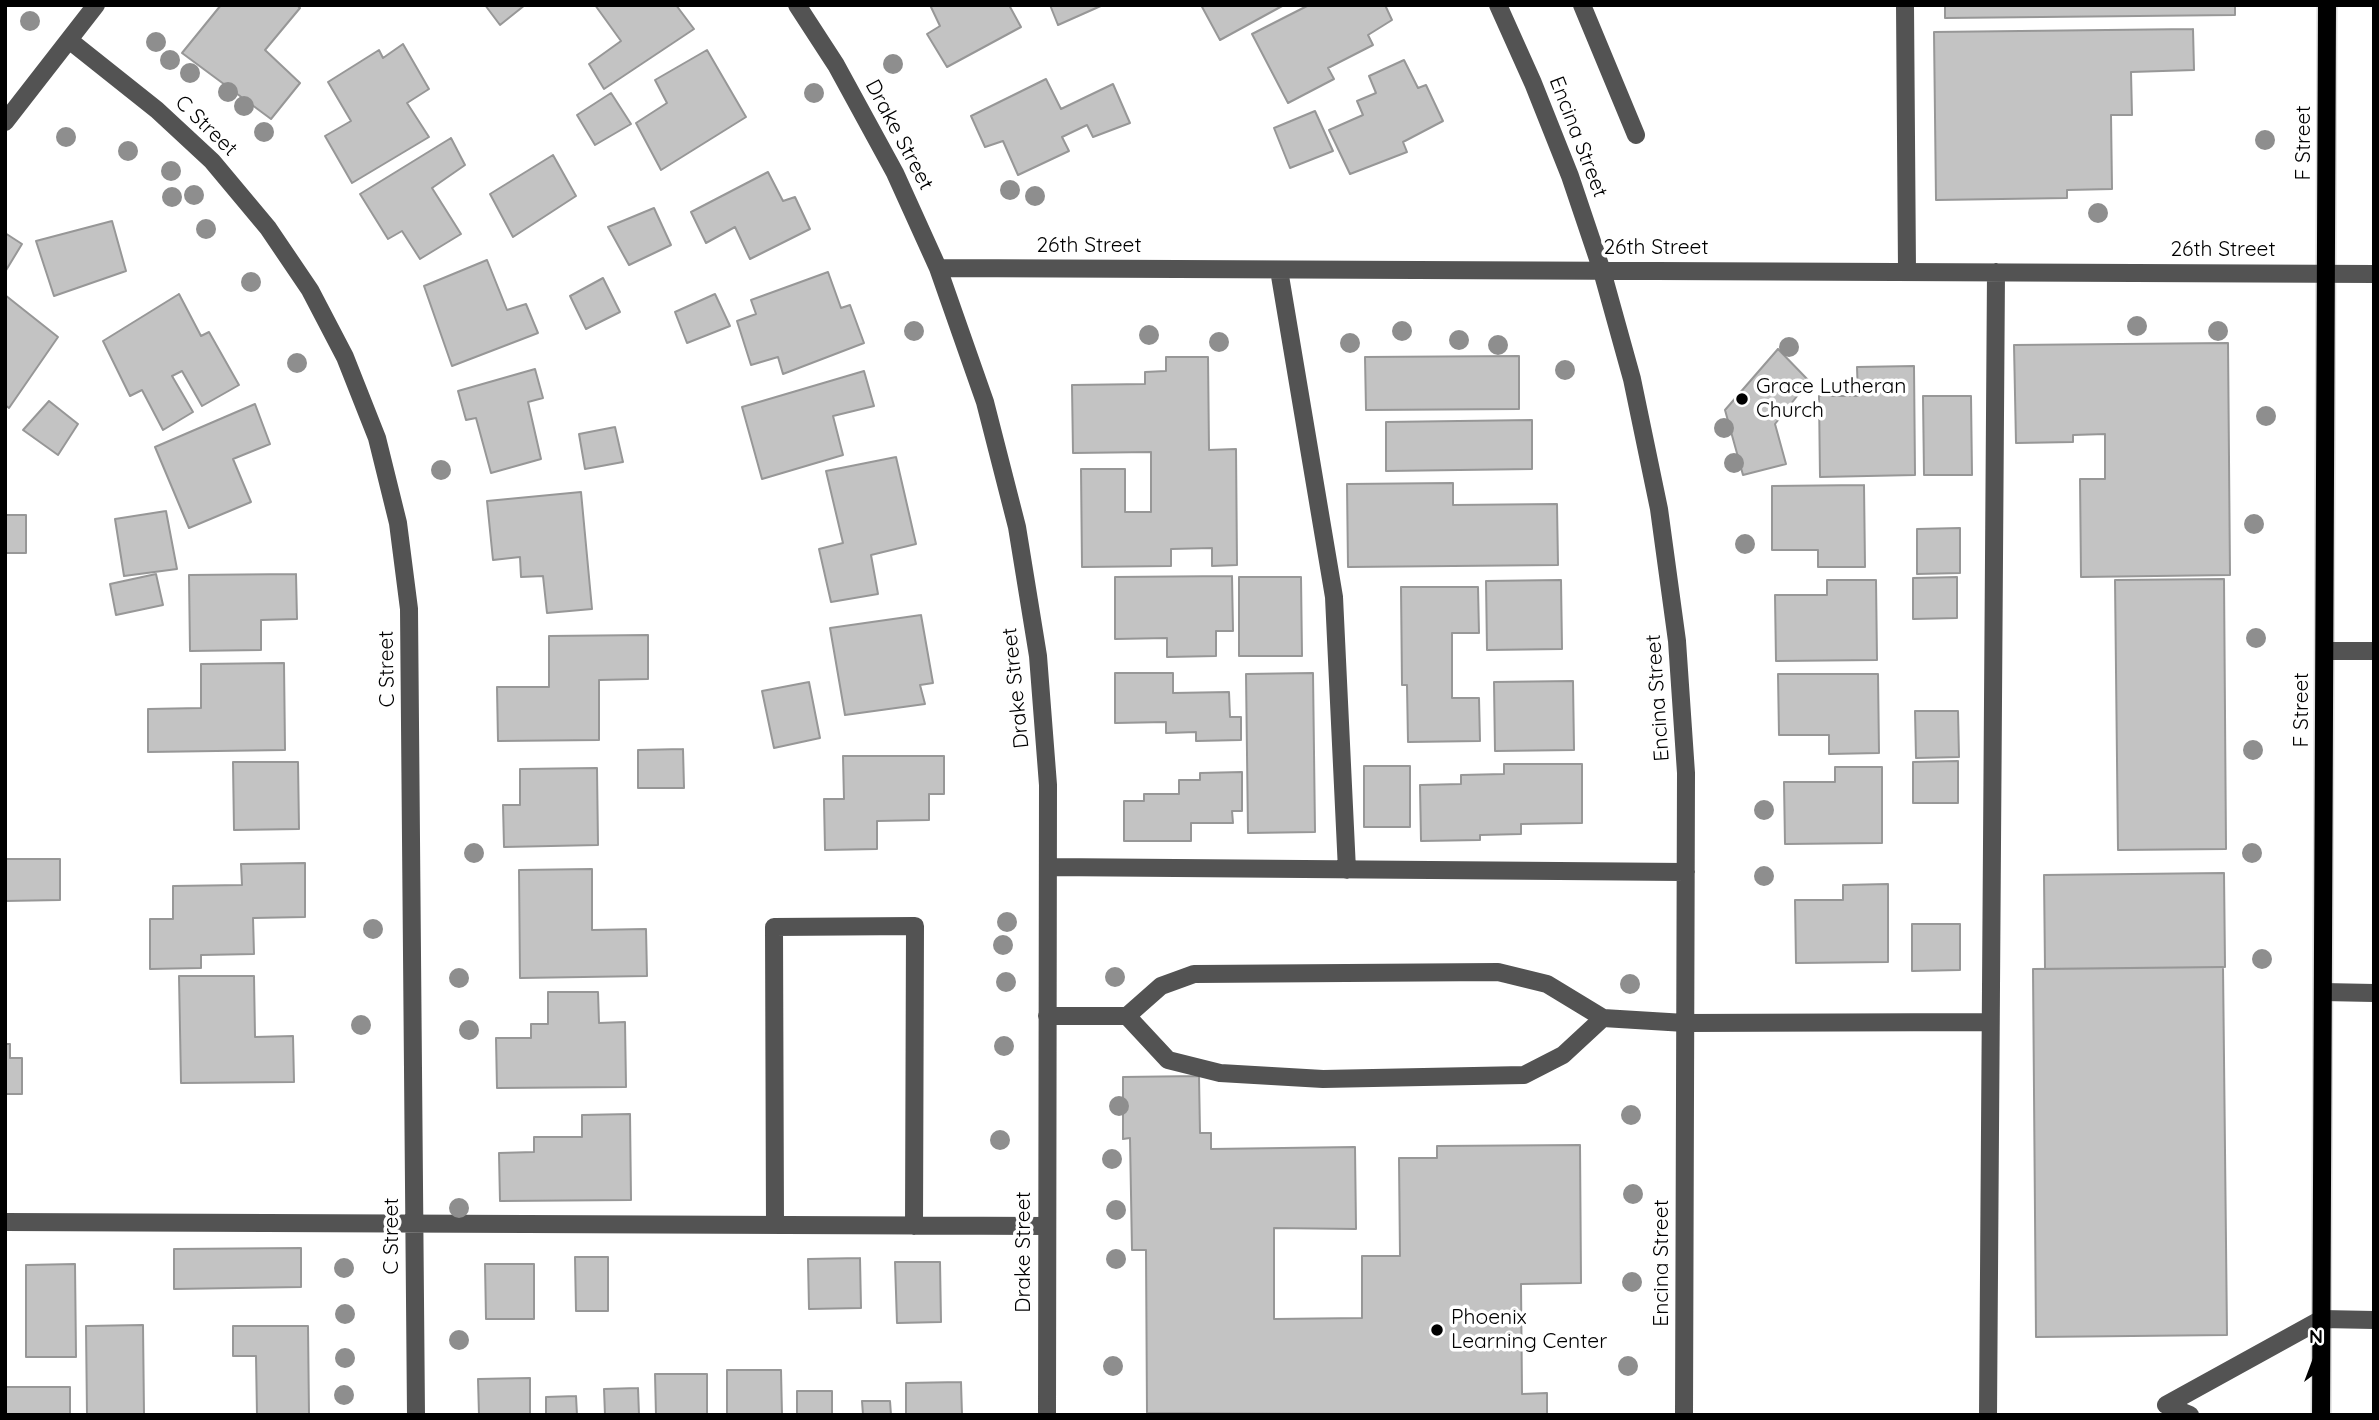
<!DOCTYPE html>
<style>
body{margin:0}
#map{position:relative;width:2379px;height:1420px;overflow:hidden;background:#fff;font-family:Quicksand,sans-serif}
canvas{display:block}
.frame{position:absolute;inset:0;border:7px solid #000;pointer-events:none}
.north{position:absolute;left:2281px;top:1322px;width:70px;height:70px;-webkit-text-stroke:5px #fff;paint-order:stroke;rotate:0deg;font-size:19px;font-weight:700;line-height:28px;text-align:center;color:#000}
.north::after{content:'';display:block;margin:auto;width:24px;height:32px;background:#000;clip-path:polygon(50% 0,100% 100%,50% 72%,0 100%)}
</style>
<div id="map">
<canvas width="2379" height="1420"></canvas>
<div class="frame"></div>
<div class="north">N</div>
</div>
<script>
const g = document.querySelector('canvas').getContext('2d');
g.lineJoin = 'round';
function fillPath(path, color) { g.fillStyle = color; g.fill(path, 'evenodd'); }
const shape = rows => new Path2D(rows.map(r => 'M' + r).join(''));
function strokePath(path, color, width, dash) { g.strokeStyle = color; g.lineWidth = width; g.lineCap = dash ? 'butt' : 'round'; g.setLineDash(dash || []); g.stroke(path); }
function drawText(font, color, halo, rows, align = 'center') {
  g.font = font + ' Quicksand,sans-serif'; g.lineWidth = 7; g.setLineDash([]); g.textBaseline = 'middle'; g.strokeStyle = halo; g.fillStyle = color; for (const [text, x, y, turn = 0] of rows) {
    g.save(); g.translate(x, y); g.rotate((+turn || 0) * Math.PI / 180); g.textAlign = isNaN(turn) ? turn : align; if (halo) g.strokeText(text, 0, 0); g.fillText(text, 0, 0); g.restore();
  }
}
const building = shape([
 [221,5,297,5,300,8,265,50,300,83,271,119,182,53,221,5],
 [485,5,525,5,500,25,485,5],
 [595,5,676,5,694,29,604,89,589,64,621,41,595,5],
 [930,5,1009,5,1021,27,947,67,927,34,940,26,930,5],
 [1050,5,1103,5,1058,25,1050,5],
 [1201,5,1284,5,1220,40,1201,5],
 [1309,5,1385,5,1392,20,1368,35,1373,45,1328,68,1334,79,1288,103,1252,34,1309,5],
 [1945,5,2235,5,2235,15,1945,18,1945,5],
 [2193,29,2194,70,2131,72,2132,115,2111,115,2112,189,2067,190,2067,198,1936,200,1934,32,2193,29],
 [403,44,429,89,407,103,429,137,352,183,325,136,351,121,328,82,379,50,383,58,403,44],
 [707,50,746,117,661,170,636,123,667,103,655,80,707,50],
 [1404,60,1418,88,1426,85,1443,121,1403,142,1407,152,1350,174,1329,130,1363,115,1357,101,1376,93,1369,76,1404,60],
 [1046,79,1061,109,1113,84,1130,123,1093,137,1087,125,1062,137,1069,151,1018,175,1003,141,985,147,971,116,1046,79],
 [611,93,631,124,595,145,577,115,611,93],
 [1315,111,1333,151,1290,168,1274,128,1315,111],
 [451,138,465,165,432,188,461,234,420,259,402,231,388,239,360,194,451,138],
 [553,155,576,196,513,237,490,194,553,155],
 [768,172,783,201,795,197,810,229,750,259,735,227,706,243,691,212,768,172],
 [654,208,671,245,629,265,608,227,654,208],
 [112,221,126,271,54,296,36,241,112,221],
 [5,233,22,244,5,272,5,233],
 [487,260,507,310,526,304,538,333,452,366,424,286,487,260],
 [828,272,841,308,850,305,864,343,783,374,778,357,751,365,737,321,756,314,751,300,828,272],
 [603,278,620,312,586,329,570,296,603,278],
 [179,294,201,336,209,332,239,385,202,406,182,371,172,376,193,412,163,430,142,390,130,396,103,341,179,294],
 [715,294,730,326,687,343,675,312,715,294],
 [5,295,58,337,9,408,5,405,5,295],
 [2228,343,2230,575,2081,577,2080,479,2105,479,2105,434,2073,435,2073,442,2016,443,2014,345,2228,343],
 [1778,349,1809,381,1775,424,1786,464,1743,475,1725,410,1778,349],
 [1519,356,1519,409,1366,410,1365,357,1519,356],
 [1166,357,1208,357,1209,450,1236,449,1237,565,1212,566,1212,548,1171,549,1171,566,1082,567,1081,469,1125,469,1125,512,1151,512,1151,452,1073,453,1072,385,1145,384,1145,372,1166,371,1166,357],
 [1914,366,1915,475,1820,477,1819,396,1858,396,1857,367,1914,366],
 [535,369,543,398,528,402,541,459,491,473,476,418,466,420,458,391,535,369],
 [864,371,874,406,833,416,843,455,762,479,742,407,864,371],
 [1923,396,1971,396,1972,475,1924,475,1923,396],
 [49,401,78,424,58,455,23,430,49,401],
 [255,404,270,444,233,459,251,502,189,528,155,447,255,404],
 [1532,420,1532,469,1386,471,1386,422,1532,420],
 [615,427,623,462,585,469,579,434,615,427],
 [896,457,916,544,871,555,878,594,831,602,819,549,843,543,826,471,896,457],
 [1453,483,1453,505,1557,504,1558,565,1348,567,1347,484,1453,483],
 [1864,485,1865,567,1818,567,1818,550,1772,550,1772,486,1864,485],
 [581,492,592,609,547,613,543,576,521,577,520,557,493,560,487,501,581,492],
 [166,511,177,569,124,576,115,519,166,511],
 [5,515,26,515,26,553,5,553,5,515],
 [1960,528,1960,573,1917,574,1917,529,1960,528],
 [156,574,163,605,116,615,110,584,156,574],
 [296,574,297,619,261,620,261,650,190,651,189,575,296,574],
 [1232,576,1233,631,1216,631,1216,656,1167,657,1167,638,1115,639,1115,577,1232,576],
 [1239,577,1301,577,1302,656,1239,656,1239,577],
 [1957,577,1957,618,1913,619,1913,578,1957,577],
 [2224,579,2226,849,2118,850,2115,580,2224,579],
 [1561,580,1562,649,1487,650,1486,581,1561,580],
 [1827,580,1876,580,1877,660,1776,661,1775,595,1827,595,1827,580],
 [1401,587,1478,587,1479,633,1452,633,1452,698,1479,698,1480,741,1408,742,1407,685,1402,685,1401,587],
 [921,615,933,683,920,685,925,704,845,715,830,628,921,615],
 [648,635,648,679,599,680,599,740,498,741,497,687,549,687,549,636,648,635],
 [284,663,285,750,148,752,148,709,201,708,201,664,284,663],
 [1115,673,1173,673,1173,693,1229,692,1230,717,1241,717,1241,740,1196,741,1196,732,1166,733,1166,722,1115,723,1115,673],
 [1313,673,1315,832,1248,833,1246,674,1313,673],
 [1778,674,1878,674,1879,753,1829,754,1829,735,1779,735,1778,674],
 [1573,681,1574,750,1495,751,1494,682,1573,681],
 [809,682,820,738,774,748,762,691,809,682],
 [1915,711,1958,711,1959,757,1916,758,1915,711],
 [683,749,684,788,638,788,638,750,683,749],
 [843,756,944,756,944,794,929,794,929,820,877,821,877,849,825,850,824,799,844,799,843,756],
 [1958,761,1958,803,1913,803,1913,762,1958,761],
 [233,762,298,762,299,829,234,830,233,762],
 [1504,764,1582,764,1582,823,1521,824,1521,834,1480,835,1480,840,1421,841,1420,785,1461,784,1461,775,1504,774,1504,764],
 [1364,766,1410,766,1410,827,1364,827,1364,766],
 [1835,767,1882,767,1882,843,1785,844,1784,782,1835,782,1835,767],
 [597,768,598,845,504,847,503,805,520,805,520,769,597,768],
 [1242,772,1242,811,1232,811,1233,823,1191,823,1191,841,1124,841,1124,801,1144,801,1144,794,1179,794,1179,780,1200,780,1200,773,1242,772],
 [5,859,60,859,60,900,5,901,5,859],
 [305,863,305,917,253,918,254,954,201,955,201,968,150,969,150,919,173,919,173,886,242,885,241,864,305,863],
 [592,869,592,930,646,929,647,976,520,978,519,870,592,869],
 [2224,873,2225,967,2045,969,2044,875,2224,873],
 [1888,884,1888,962,1796,963,1795,900,1843,900,1843,885,1888,884],
 [1912,924,1960,924,1960,970,1912,971,1912,924],
 [2223,967,2227,1335,2036,1337,2033,969,2223,967],
 [179,976,254,976,255,1037,293,1036,294,1082,181,1083,179,976],
 [548,992,598,992,599,1023,625,1022,626,1087,497,1088,496,1038,531,1038,531,1024,548,1024,548,992],
 [5,1044,10,1044,10,1058,22,1058,22,1094,5,1094,5,1044],
 [1199,1076,1200,1133,1211,1133,1211,1149,1355,1147,1356,1229,1274,1228,1274,1319,1362,1318,1362,1256,1400,1256,1399,1158,1437,1158,1437,1146,1580,1145,1581,1283,1521,1284,1522,1394,1547,1393,1547,1415,1147,1413,1146,1250,1132,1250,1130,1138,1123,1139,1123,1077,1199,1076],
 [630,1114,631,1200,500,1201,499,1153,534,1152,534,1137,582,1137,582,1115,630,1114],
 [301,1248,301,1287,174,1289,174,1249,301,1248],
 [575,1257,608,1257,608,1311,576,1311,575,1257],
 [860,1258,861,1308,809,1309,808,1259,860,1258],
 [895,1262,940,1262,941,1322,897,1323,895,1262],
 [75,1264,76,1357,26,1357,26,1265,75,1264],
 [485,1264,534,1264,534,1319,486,1319,485,1264],
 [143,1325,144,1415,87,1415,86,1326,143,1325],
 [233,1326,308,1326,309,1415,257,1415,256,1356,233,1356,233,1326],
 [727,1370,781,1370,782,1415,727,1415,727,1370],
 [655,1374,707,1374,707,1415,656,1415,655,1374],
 [530,1378,530,1415,479,1415,478,1379,530,1378],
 [961,1382,962,1415,906,1415,906,1383,961,1382],
 [5,1387,70,1387,70,1415,5,1415,5,1387],
 [638,1388,639,1415,605,1415,604,1389,638,1388],
 [797,1391,832,1391,832,1415,797,1415,797,1391],
 [576,1396,577,1415,546,1415,546,1397,576,1396],
 [862,1401,890,1401,891,1415,863,1415,862,1401]
]);
const minor = shape([
 [797,5,836,65,895,173,938,268,985,402,1017,527,1038,656,1048,785,1047,1415],
 [1498,5,1533,83,1570,176,1602,271,1632,379,1659,509,1677,641,1686,773,1684,1415],
 [1582,5,1636,135],
 [1905,5,1907,271],
 [69,40,157,110,212,161,268,228,310,290,345,357,377,438,398,523,409,609,416,1415],
 [5,122,96,5],
 [938,268,2374,274],
 [1279,270,1334,597,1347,870],
 [2325,651,2374,651],
 [1048,867,1686,872],
 [2323,992,2374,993],
 [1047,1016,1127,1016,1161,986,1194,974,1498,972,1547,984,1603,1018,1685,1023,1990,1022],
 [1127,1016,1168,1060,1220,1073,1323,1079,1524,1075,1563,1055,1603,1018],
 [5,1222,1047,1226],
 [775,1225,774,927,915,926,914,1226],
 [2166,1405,2322,1319,2374,1320],
 [2166,1405,2190,1415],
 [1988,1415,1996,272]
]);
const major = shape([
 [2321,1415,2327,5]
]);
const trees = [
 [30,21],
 [156,42],
 [170,60],
 [893,64],
 [190,73],
 [228,92],
 [814,93],
 [244,106],
 [264,132],
 [66,137],
 [2265,140],
 [128,151],
 [171,171],
 [1010,190],
 [194,195],
 [1035,196],
 [172,197],
 [2098,213],
 [206,229],
 [251,282],
 [2137,326],
 [914,331],
 [1402,331],
 [2218,331],
 [1149,335],
 [1459,340],
 [1219,342],
 [1350,343],
 [1498,345],
 [1789,347],
 [297,363],
 [1565,370],
 [2266,416],
 [1724,428],
 [1734,463],
 [441,470],
 [2254,524],
 [1745,544],
 [2256,638],
 [2253,750],
 [1764,810],
 [474,853],
 [2252,853],
 [1764,876],
 [1007,922],
 [373,929],
 [1003,945],
 [2262,959],
 [1115,977],
 [459,978],
 [1006,982],
 [1630,984],
 [361,1025],
 [469,1030],
 [1004,1046],
 [1119,1106],
 [1631,1115],
 [1000,1140],
 [1112,1159],
 [1633,1194],
 [459,1208],
 [1116,1210],
 [1116,1259],
 [344,1268],
 [1632,1282],
 [345,1314],
 [459,1340],
 [345,1358],
 [1113,1366],
 [1628,1366],
 [344,1395]
];
const markers = [
 [1742,399,7,"#000"],
 [1437,1330,7,"#000"]
];
const streetNames = [
 ["C Street",206,126,44],
 ["Drake Street",899,135,62],
 ["Encina Street",1578,137,69],
 ["F Street",2304,143,-90],
 ["26th Street",1089,246],
 ["26th Street",1656,248],
 ["26th Street",2223,250],
 ["C Street",387,669,-91],
 ["Drake Street",1016,688,-96],
 ["Encina Street",1658,698,-94],
 ["F Street",2302,710,-90],
 ["C Street",392,1236,-90],
 ["Drake Street",1024,1252,-90],
 ["Encina Street",1662,1263,-90]
];
const poiNames = [
 ["Grace Lutheran",1756,387],
 ["Church",1756,411],
 ["Phoenix",1451,1318],
 ["Learning Center",1451,1342]
];
fillPath(building, '#c3c3c3');
strokePath(building, '#979797', 2);
strokePath(major, '#dbdbdb', 21);
strokePath(minor, '#535353', 18);
strokePath(major, '#000', 18);
g.fillStyle = '#8e8e8e';
for (const [x, y] of trees) { g.beginPath(); g.arc(x, y, 10, 0, 2 * Math.PI); g.fill(); }
for (const [x, y, r, color] of markers) { const dot = new Path2D(); dot.arc(x, y, r, 0, 2 * Math.PI); g.fillStyle = color; g.fill(dot); strokePath(dot, '#fff', 2.5); }
drawText('21px', '#000', '#fff', streetNames);
drawText('21px', '#000', '#fff', poiNames, 'left');
</script>
